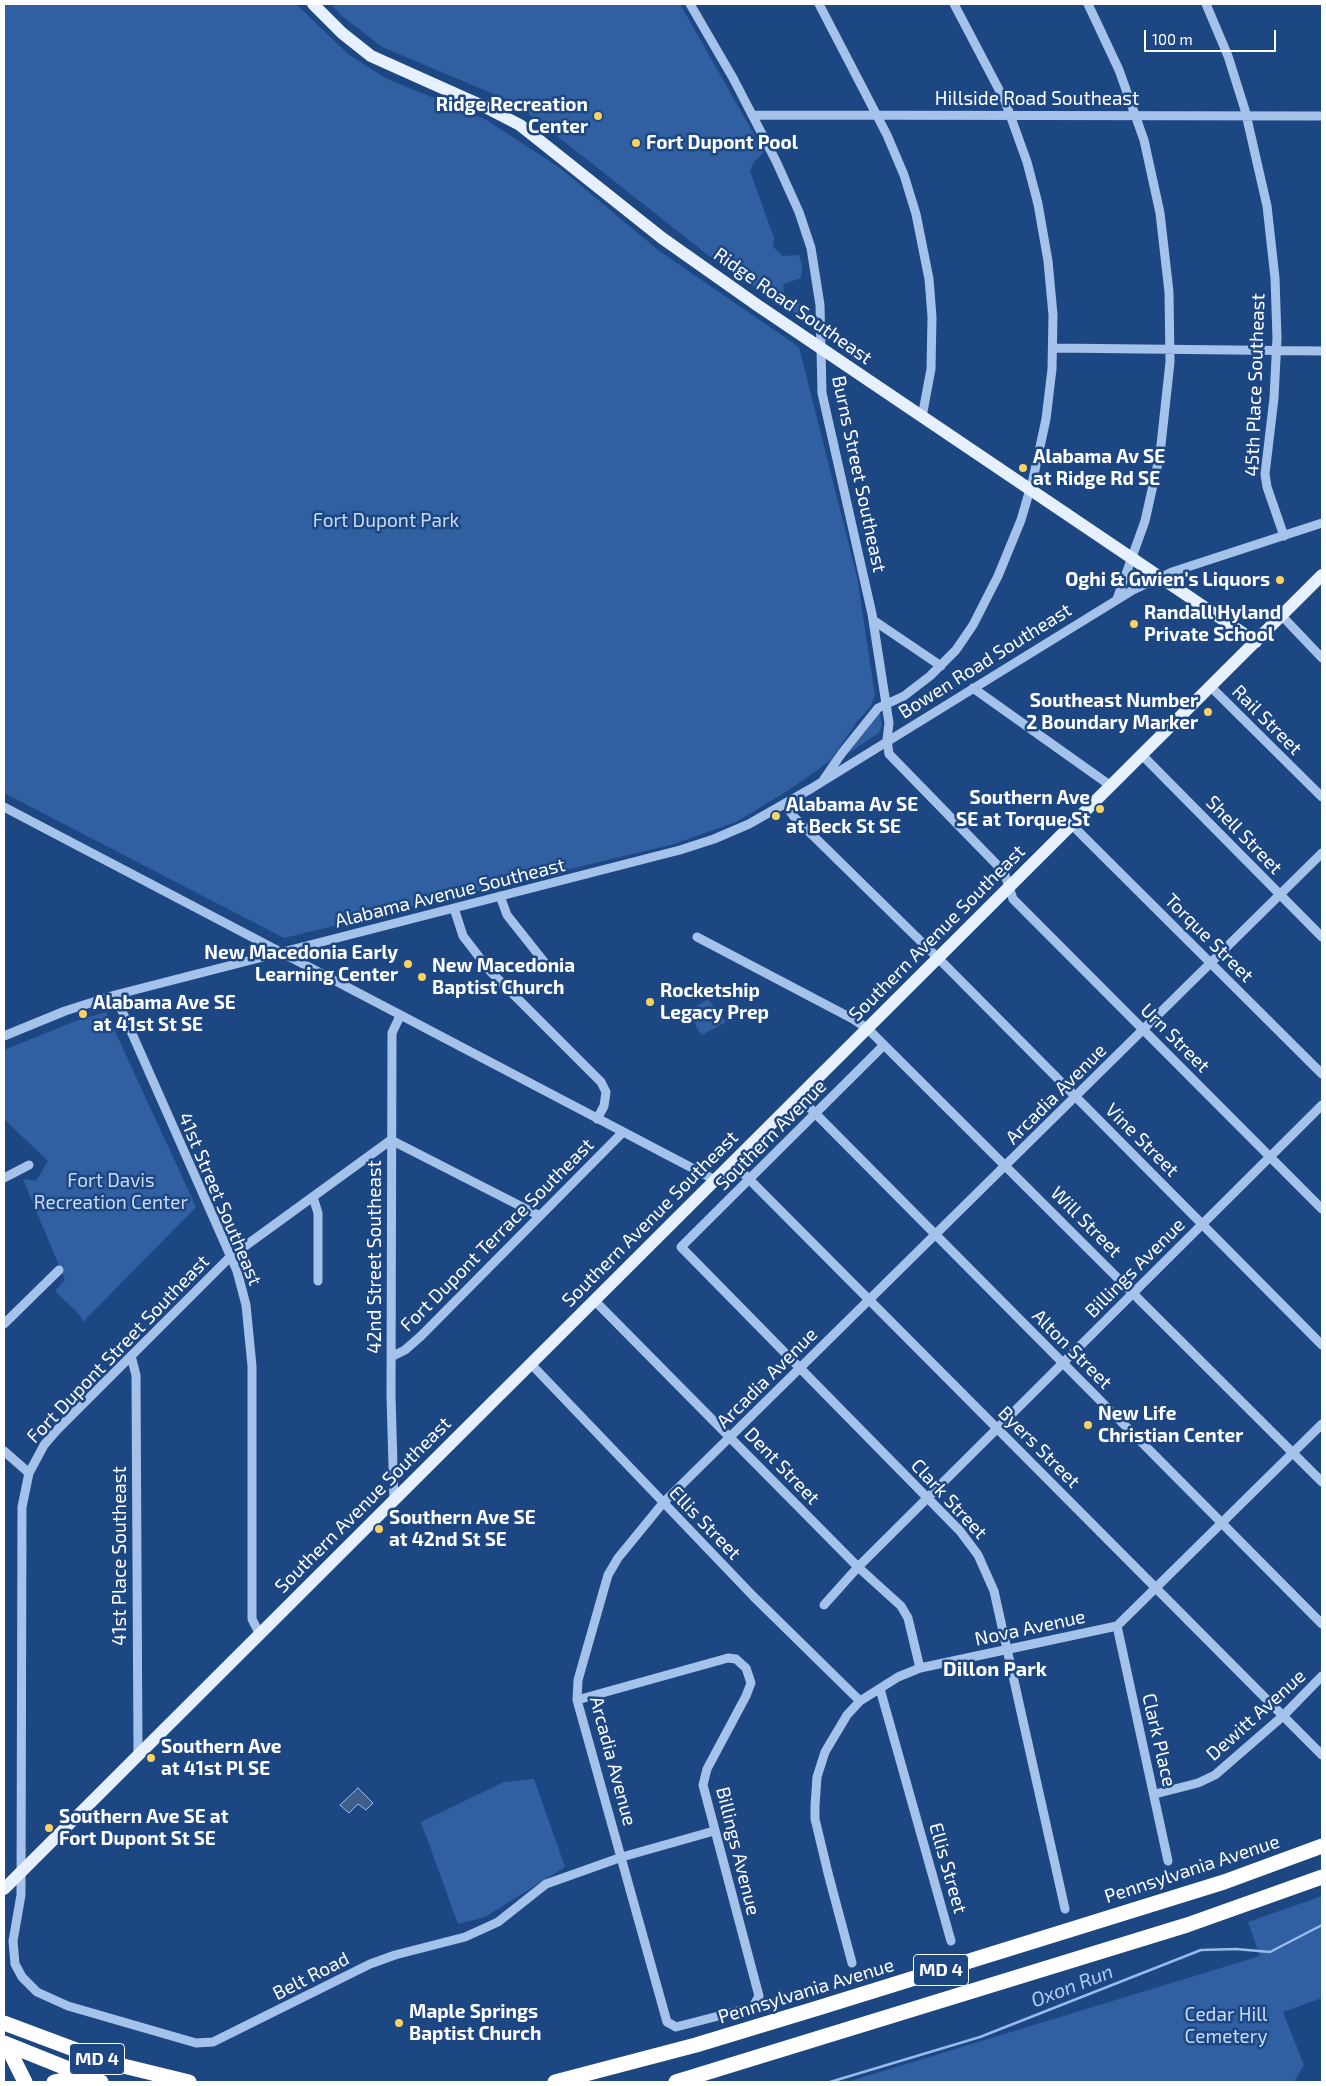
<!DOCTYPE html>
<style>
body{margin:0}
#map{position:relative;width:1326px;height:2086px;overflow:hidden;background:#1d4783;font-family:"Exo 2",sans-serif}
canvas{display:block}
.frame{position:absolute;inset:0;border:5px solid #fff;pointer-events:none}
.scale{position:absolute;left:1144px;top:30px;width:132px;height:22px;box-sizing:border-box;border:2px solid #fff;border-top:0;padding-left:6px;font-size:15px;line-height:18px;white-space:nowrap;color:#fff;-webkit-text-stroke:4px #1d4783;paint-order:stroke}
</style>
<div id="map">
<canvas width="1326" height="2086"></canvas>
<div class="frame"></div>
<div class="scale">100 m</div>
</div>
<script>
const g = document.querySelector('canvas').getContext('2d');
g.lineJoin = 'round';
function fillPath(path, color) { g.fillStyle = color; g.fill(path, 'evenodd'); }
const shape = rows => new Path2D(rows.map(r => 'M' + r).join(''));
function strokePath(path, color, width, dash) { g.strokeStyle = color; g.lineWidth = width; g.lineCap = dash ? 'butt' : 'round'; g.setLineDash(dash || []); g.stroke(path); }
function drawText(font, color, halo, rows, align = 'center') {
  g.font = font + ' "Exo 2",sans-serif'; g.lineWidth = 5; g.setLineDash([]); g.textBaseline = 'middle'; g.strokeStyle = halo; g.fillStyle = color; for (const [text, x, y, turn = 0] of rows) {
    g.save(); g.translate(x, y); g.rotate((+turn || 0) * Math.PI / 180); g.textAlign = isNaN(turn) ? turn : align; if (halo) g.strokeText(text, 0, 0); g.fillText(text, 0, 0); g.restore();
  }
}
const green = shape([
 [4,4,296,4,348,54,385,78,485,119,560,168,658,250,799,347,857,577,875,695,871,706,856,723,830,761,789,790,736,822,674,844,284,938,4,793],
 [331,4,680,4,764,152,754,162,750,171,774,238,773,247,783,256,799,255,802,265,801,278,783,284,785,298,809,307,811,318,806,320,800,317,781,301,781,305,708,255,515,103,382,47,342,16],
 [878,713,880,714,882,725,879,733,847,754],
 [708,999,726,1022,702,1035,696,1027,695,1016,690,1010],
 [106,1012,196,1207,83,1322,80,1315,55,1291,65,1280,23,1179,36,1181,48,1161,4,1119,4,1050,73,1022],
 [534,1779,565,1867,485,1917,458,1924,421,1822,504,1782],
 [1322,1896,1322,1998,1283,2012,1304,2065,1294,2082,847,2082,1260,1956,1248,1922]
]);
const water = shape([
 [358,1788,373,1803,366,1810,358,1804,349,1813,340,1805,358,1788]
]);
const stream = shape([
 [830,2082,980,2037,1201,1950,1236,1949,1270,1952,1322,1925]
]);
const minor = shape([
 [690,4,733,78,776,161,799,212,811,248,820,305,822,393,872,614,889,723,887,740,889,754,1004,872,1013,899,1322,1209],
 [819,4,887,135,904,175,916,214,929,279,932,317,931,369,922,417],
 [1088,4,1119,70,1144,140,1160,213,1169,292,1170,362,1160,454,1145,521,1117,599],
 [1206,4,1228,56,1245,110,1267,206,1275,278,1277,338,1274,398,1265,474,1267,487,1284,536],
 [753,115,1322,116],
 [1053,348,1322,351],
 [1282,616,1322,658],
 [873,620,941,666],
 [1211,687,1322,797],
 [973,688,1111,786],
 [1142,755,1322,937],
 [824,779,842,753,878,708,904,696,930,676,956,650,973,625,998,576,1021,520,1033,479,1046,419,1052,369,1053,315,1048,261,1038,204,1027,162,1005,101,954,4],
 [785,804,794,817,946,966,1322,1345],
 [4,807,715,1180],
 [1072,825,1322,1074],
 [500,896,507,915,549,968],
 [454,908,463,936,490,971,601,1082,606,1092,604,1106,597,1119],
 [697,937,853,1019,868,1029,1322,1482],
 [115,995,237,1271,246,1305,252,1366,252,1619,260,1635],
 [4,1036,65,1011,115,995,680,850,714,839,749,824,812,788,1133,590,1172,572,1322,523],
 [884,1045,681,1247,960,1531,978,1555,994,1591,1065,1909],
 [798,1096,1322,1624],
 [733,1163,1322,1755],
 [4,1178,29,1165],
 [313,1197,318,1213,318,1281],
 [540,1216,391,1140,230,1257,57,1430,44,1445,29,1473,22,1507,21,1895,13,1941,15,1964,22,1977,37,1992,68,2006,196,2043,213,2042,370,1964,395,1955,465,1937,498,1922,546,1884,622,1857,714,1831],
 [595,1301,858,1567,901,1606,908,1618,920,1668],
 [4,1324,59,1270],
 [131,1356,136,1375,138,1756],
 [391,1357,405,1350,421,1336,623,1132],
 [531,1364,753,1596,860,1701],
 [4,1451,29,1473],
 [394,1501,391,1396,392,1033,400,1016],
 [824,1605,858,1567,1322,1105],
 [1117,1626,1168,1861],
 [880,1689,951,1941],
 [577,1700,728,1658,736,1659,746,1668,751,1683,746,1696,707,1769,703,1785,759,1996,753,2007,676,2027,667,2022,577,1700,578,1680,608,1575,618,1558,663,1503,1322,853],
 [1155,1794,1198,1783,1215,1775,1283,1716,1322,1676],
 [852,1963,828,1873,815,1819,815,1806,817,1777,825,1752,847,1715,860,1701,898,1677,920,1668,1117,1626,1322,1424]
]);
const major = shape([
 [313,4,342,33,371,56,487,108,520,125,662,238,757,305,1256,642],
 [4,1889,1322,575]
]);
const highway = shape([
 [4,2023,111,2063,189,2082],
 [4,2043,101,2082],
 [4,2049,11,2054,25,2082],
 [54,2082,73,2078,84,2079],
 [555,2082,696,2045,818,2008,1224,1882,1322,1846],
 [676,2082,1187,1925,1322,1877]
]);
const markers = [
 [598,116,5,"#fad262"],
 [636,143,5,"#fad262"],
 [1023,468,5,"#fad262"],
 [1280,580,5,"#fad262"],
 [1134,624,5,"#fad262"],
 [1208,712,5,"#fad262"],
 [1100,809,5,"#fad262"],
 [776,816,5,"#fad262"],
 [408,964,5,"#fad262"],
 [422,977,5,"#fad262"],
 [650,1002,5,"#fad262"],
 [83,1014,5,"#fad262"],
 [1088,1425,5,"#fad262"],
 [379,1529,5,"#fad262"],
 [151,1758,5,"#fad262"],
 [49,1828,5,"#fad262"],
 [399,2023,5,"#fad262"]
];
const shields = [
 [941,1970,55],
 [97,2059,55]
];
const shieldNames = [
 ["MD 4",941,1970],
 ["MD 4",97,2059]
];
const streetNames = [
 ["Hillside Road Southeast",1037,99],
 ["Ridge Road Southeast",793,306,35],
 ["45th Place Southeast",1255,385,-88],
 ["Burns Street Southeast",859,474,78],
 ["Bowen Road Southeast",985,661,-32],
 ["Rail Street",1267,720,45],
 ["Shell Street",1244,835,46],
 ["Alabama Avenue Southeast",450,893,-14],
 ["Southern Avenue Southeast",937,933,-45],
 ["Torque Street",1209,938,45],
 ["Urn Street",1175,1038,45],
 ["Arcadia Avenue",1056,1094,-45],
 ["Southern Avenue",771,1135,-45],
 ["Vine Street",1142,1140,45],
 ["41st Street Southeast",220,1199,67],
 ["Southern Avenue Southeast",650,1219,-45],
 ["Will Street",1086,1222,45],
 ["Fort Dupont Terrace Southeast",497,1235,-45],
 ["42nd Street Southeast",375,1257,-90],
 ["Billings Avenue",1135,1268,-45],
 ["Fort Dupont Street Southeast",118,1349,-46],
 ["Alton Street",1072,1349,45],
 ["Arcadia Avenue",767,1378,-45],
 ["Byers Street",1039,1447,45],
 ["Dent Street",782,1466,46],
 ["Clark Street",949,1499,47],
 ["Southern Avenue Southeast",363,1505,-45],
 ["Ellis Street",705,1523,46],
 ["41st Place Southeast",120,1556,-90],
 ["Nova Avenue",1030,1628,-12],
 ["Dewitt Avenue",1256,1715,-42],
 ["Clark Place",1159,1740,77],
 ["Arcadia Avenue",613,1761,75],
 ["Billings Avenue",738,1851,76],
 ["Ellis Street",948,1868,74],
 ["Pennsylvania Avenue",1192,1869,-18],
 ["Belt Road",311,1976,-27],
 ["Pennsylvania Avenue",806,1991,-17]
];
const poiNames = [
 ["Ridge Recreation",588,105,"right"],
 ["Center",588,127,"right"],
 ["Fort Dupont Pool",646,143],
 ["Alabama Av SE",1033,457],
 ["at Ridge Rd SE",1033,479],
 ["Oghi & Gwien's Liquors",1270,580,"right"],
 ["Randall Hyland",1144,613],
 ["Private School",1144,635],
 ["Southeast Number",1198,701,"right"],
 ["2 Boundary Marker",1198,723,"right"],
 ["Southern Ave",1090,798,"right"],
 ["SE at Torque St",1090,820,"right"],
 ["Alabama Av SE",786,805],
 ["at Beck St SE",786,827],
 ["New Macedonia Early",398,953,"right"],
 ["Learning Center",398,975,"right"],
 ["New Macedonia",432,966],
 ["Baptist Church",432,988],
 ["Rocketship",660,991],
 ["Legacy Prep",660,1013],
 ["Alabama Ave SE",93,1003],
 ["at 41st St SE",93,1025],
 ["New Life",1098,1414],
 ["Christian Center",1098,1436],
 ["Southern Ave SE",389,1518],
 ["at 42nd St SE",389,1540],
 ["Southern Ave",161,1747],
 ["at 41st Pl SE",161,1769],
 ["Southern Ave SE at",59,1817],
 ["Fort Dupont St SE",59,1839],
 ["Maple Springs",409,2012],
 ["Baptist Church",409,2034]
];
const parkNames = [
 ["Fort Dupont Park",386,521],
 ["Fort Davis",111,1181],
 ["Recreation Center",111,1203],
 ["Cedar Hill",1226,2015],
 ["Cemetery",1226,2037]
];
const neighbourhoodNames = [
 ["Dillon Park",995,1669]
];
const waterNames = [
 ["Oxon Run",1072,1986,-21]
];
fillPath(green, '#3060a1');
fillPath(water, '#3f5e8a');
strokePath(water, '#97bcec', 1);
strokePath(stream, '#97bcec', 2.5);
strokePath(minor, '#a4c2ea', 9);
strokePath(major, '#e7f0fe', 12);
strokePath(highway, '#fff', 15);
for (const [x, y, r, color] of markers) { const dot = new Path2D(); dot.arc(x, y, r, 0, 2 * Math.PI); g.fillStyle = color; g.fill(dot); strokePath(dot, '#1d4783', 2); }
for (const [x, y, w] of shields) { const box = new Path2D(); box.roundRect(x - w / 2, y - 15.5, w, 31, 4); g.fillStyle = '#1d4783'; g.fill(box); strokePath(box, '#fff', 1); }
drawText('bold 18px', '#fff', null, shieldNames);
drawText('19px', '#fff', '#1d4783', streetNames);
drawText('bold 19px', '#fff', '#1d4783', poiNames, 'left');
drawText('19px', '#c8dcf7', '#1d4783', parkNames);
drawText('bold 20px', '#fff', '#1d4783', neighbourhoodNames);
drawText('italic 20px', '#afccf2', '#1d4783', waterNames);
</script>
